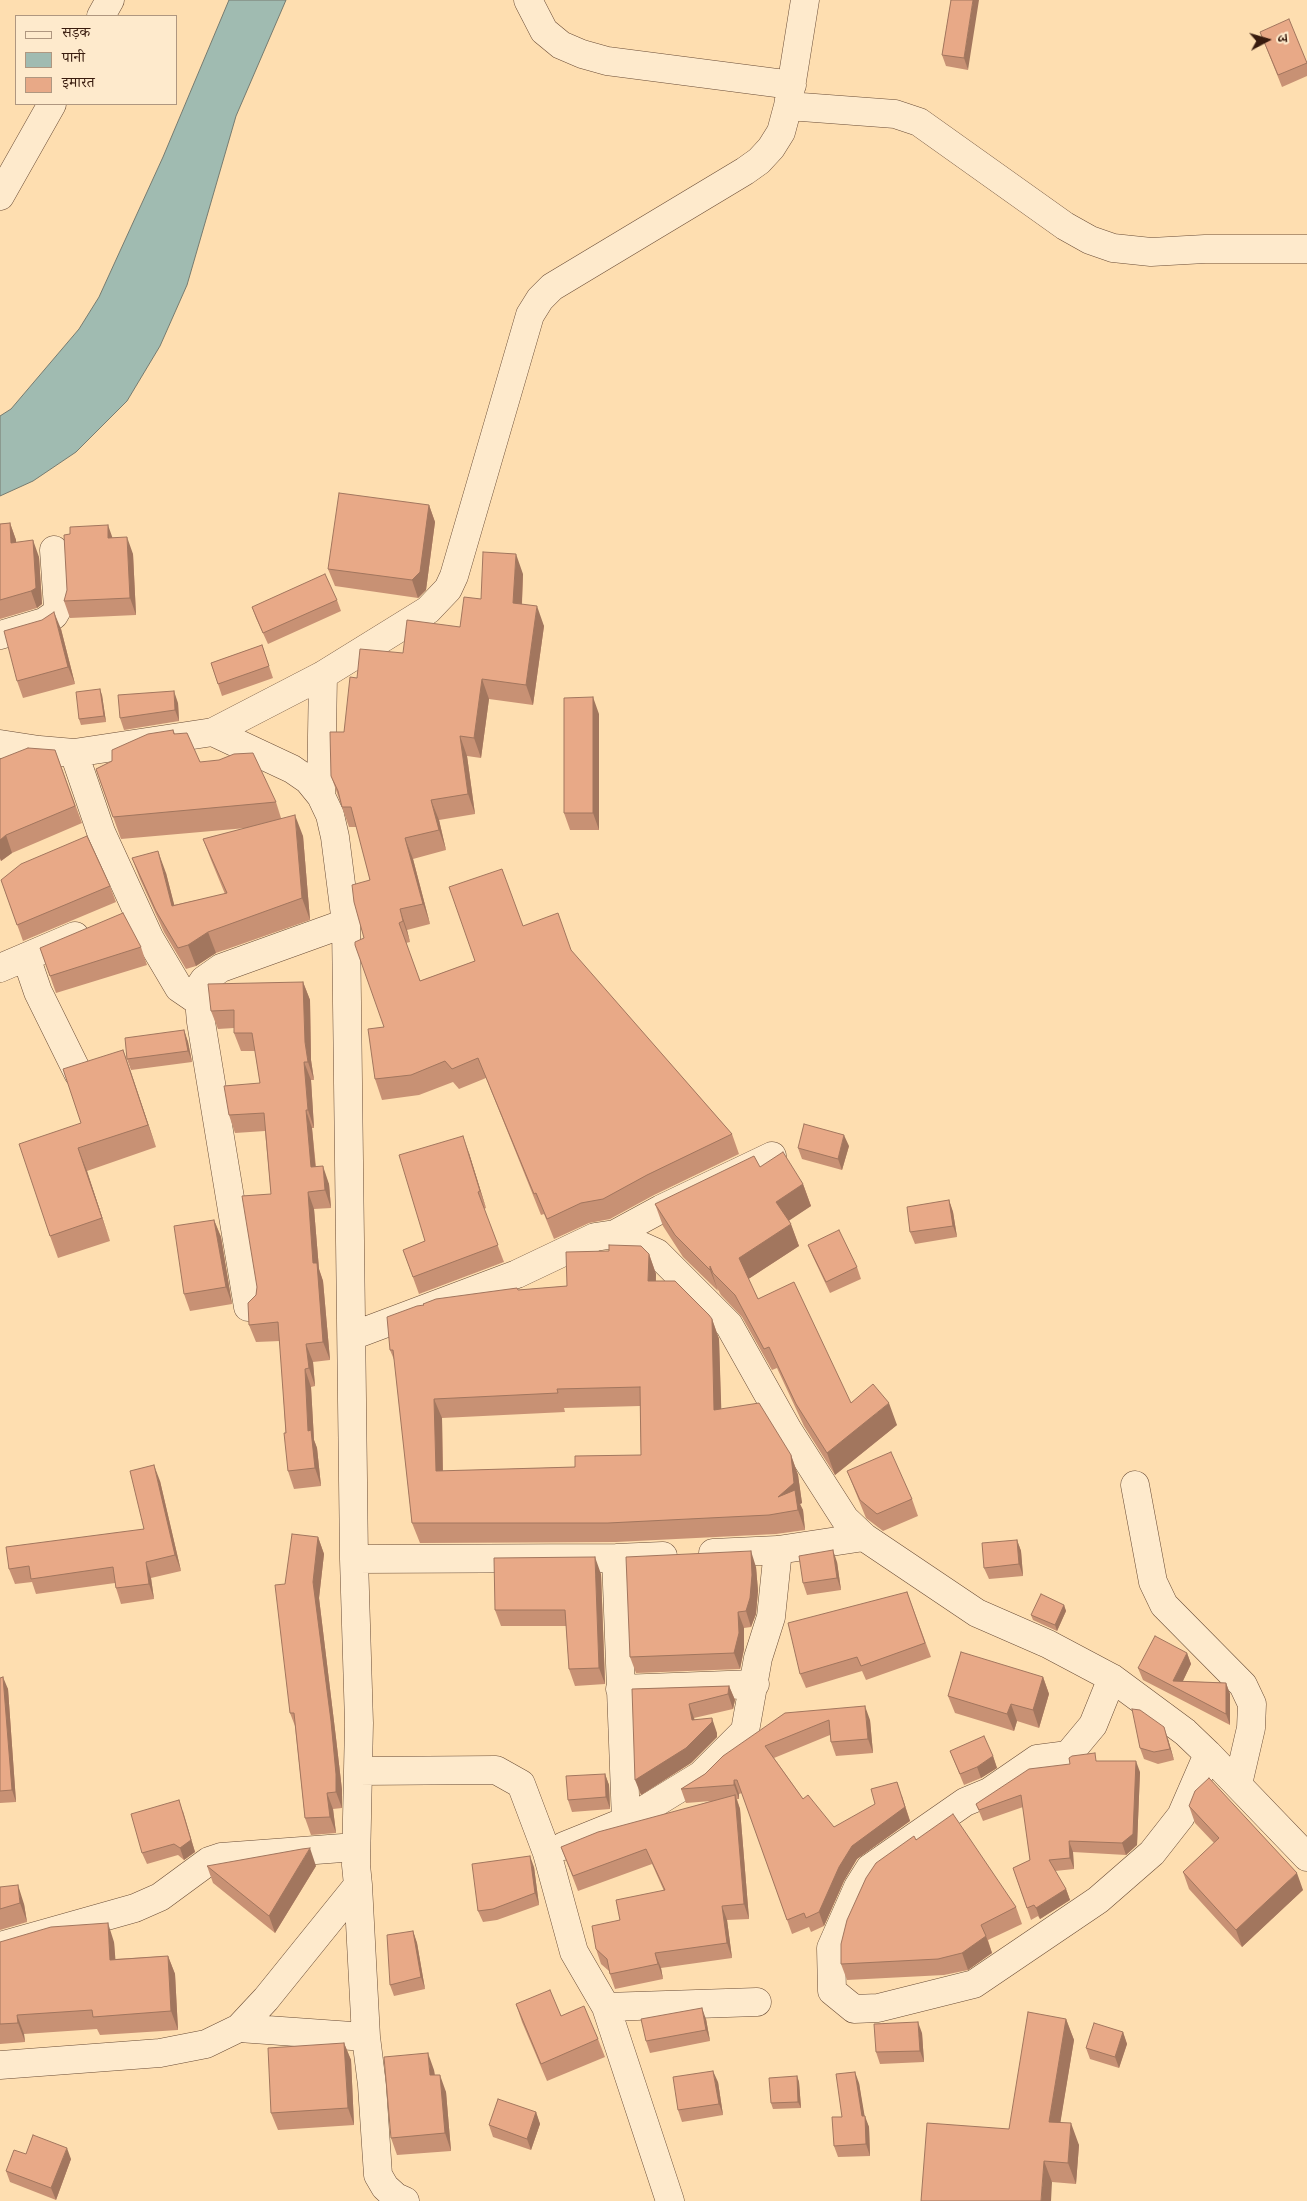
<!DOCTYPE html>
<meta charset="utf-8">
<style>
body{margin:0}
#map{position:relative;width:1307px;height:2201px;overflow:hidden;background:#fedeb0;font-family:"IM FELL English","Noto Serif Devanagari",serif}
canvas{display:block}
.legend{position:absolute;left:15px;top:15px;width:162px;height:90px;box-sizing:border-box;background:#feeacc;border:1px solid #af9780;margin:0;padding:6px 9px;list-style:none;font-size:15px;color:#381b0e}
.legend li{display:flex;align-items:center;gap:10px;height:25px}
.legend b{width:25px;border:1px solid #af9780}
.north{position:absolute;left:1242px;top:15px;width:50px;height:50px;-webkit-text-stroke:4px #feeacc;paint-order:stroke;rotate:84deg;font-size:14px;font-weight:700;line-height:20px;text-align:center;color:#381b0e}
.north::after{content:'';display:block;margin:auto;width:18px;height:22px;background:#381b0e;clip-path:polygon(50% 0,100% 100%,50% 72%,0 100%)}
</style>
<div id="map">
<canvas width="1307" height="2201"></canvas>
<ul class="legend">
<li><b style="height:6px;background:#feeacc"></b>सड़क</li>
<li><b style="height:14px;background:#a0bbb1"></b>पानी</li>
<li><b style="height:14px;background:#e8a987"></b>इमारत</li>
</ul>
<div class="north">उ</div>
</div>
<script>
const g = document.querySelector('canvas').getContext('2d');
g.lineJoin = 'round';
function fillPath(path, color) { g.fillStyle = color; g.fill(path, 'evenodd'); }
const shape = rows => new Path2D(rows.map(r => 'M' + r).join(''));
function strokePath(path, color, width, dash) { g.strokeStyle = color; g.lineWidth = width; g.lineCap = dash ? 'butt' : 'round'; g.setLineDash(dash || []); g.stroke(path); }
const water = shape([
 [229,0,286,0,236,116,187,285,160,346,127,401,76,452,33,481,0,496,0,416,11,409,79,329,99,297,163,157,229,0]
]);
const minor = shape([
 [528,0,544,31,561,45,582,54,607,61,792,85],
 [101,16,110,0],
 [788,106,895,114,919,122,1065,226,1090,240,1113,248,1151,252,1205,249,1307,249],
 [0,196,52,104],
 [0,635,44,622,54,615,58,608,54,550],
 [213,732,323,675,428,610,448,589,454,576,530,315,540,299,552,287,745,171,759,161,771,148,781,132,788,106,805,0],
 [0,744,39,750,74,753,213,732,292,769,308,780,321,796,330,815,335,837,346,923,354,1559,359,1723,356,1865,358,1885,266,1999,239,2028,206,2044,160,2053,0,2065],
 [74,753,101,832,150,939,179,988,198,1001],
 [321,796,323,675],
 [26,957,38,992,78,1073],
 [0,968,75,936],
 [615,1234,661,1209,772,1156],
 [248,1307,201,1022,198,989,204,980,221,968,346,923],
 [352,1336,517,1274,595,1237,615,1234,657,1253,729,1325,788,1430,845,1519,864,1537,977,1613,1048,1644,1112,1678,1185,1732,1208,1754,1307,1857],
 [1135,1485,1153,1582,1164,1605,1243,1685,1252,1704,1251,1728,1238,1784],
 [713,1553,778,1550,864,1537],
 [616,1558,626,1821],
 [354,1559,616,1558,663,1556],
 [1112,1678,1093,1725,1068,1755,1037,1759,989,1792,965,1802,870,1868,858,1887,831,1948,832,1991,854,2009,878,2008,974,1984,1098,1900,1152,1853,1181,1816,1208,1754],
 [620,1689,755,1684],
 [358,1771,496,1770,521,1784,547,1853,574,1952,606,2007,670,2201],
 [564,1846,626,1821,701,1775,745,1731,758,1658,771,1617,778,1550],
 [358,1885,366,2037,372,2085,378,2175,385,2187,396,2197,405,2201],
 [0,1946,135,1908,160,1897,209,1861,221,1857,356,1847],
 [606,2007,757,2002],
 [239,2028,366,2037]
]);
const wall = shape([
 [951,0,968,70,946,66,942,55],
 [1260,32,1307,62,1307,76,1282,87],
 [429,505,435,522,426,590,418,598,335,586,328,569],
 [10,523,16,540,16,543,39,557,42,604,37,608,0,619,0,524],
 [113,538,133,554,136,615,70,618,64,601],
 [523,574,522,604,544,626,533,705,489,699,481,758,467,756,475,814,439,820,446,850,413,859,430,924,407,930,410,942,406,943,420,981,475,961,523,926,571,951,732,1134,739,1154,654,1195,610,1219,589,1223,554,1239,544,1214,541,1215,486,1078,459,1089,453,1082,419,1095,382,1100,375,1079,384,1027,364,938,370,880,357,827,349,827,331,776,344,732,357,678,403,653,460,627,481,599],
 [337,600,341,611,268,644,256,618,252,607],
 [61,629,75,684,23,698,17,681],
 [262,645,273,678,222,696,211,663],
 [102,695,106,722,81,725,79,719],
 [178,703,179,721,124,730,120,718],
 [599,714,599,830,570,830,564,813],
 [173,730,175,734,200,762,276,802,281,818,303,836,310,920,216,953,196,966,186,969,164,932,140,879,132,858,166,873,174,905,225,894,211,860,203,839,246,828,121,839,96,769],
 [55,750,82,823,12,853,1,861,0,858,0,759],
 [1,880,110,886,116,902,23,941],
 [141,947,147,965,56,993,40,948],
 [303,982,310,1000,311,1060,314,1080,311,1080,314,1128,312,1128,316,1167,329,1184,331,1208,314,1209,319,1269,323,1281,330,1360,313,1362,315,1386,311,1387,314,1440,317,1448,321,1486,294,1489,288,1471,280,1341,256,1342,249,1325,256,1295,271,1194,265,1131,235,1133,229,1115,260,1083,255,1051,241,1051,234,1033,234,1028,218,1029,211,1011],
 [184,1030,188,1042,192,1062,131,1070,127,1059],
 [123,1050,156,1147,87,1171,110,1241,58,1258,50,1236,81,1123],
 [849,1146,842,1170,802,1159,798,1148],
 [469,1153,486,1208,484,1209,504,1262,419,1294,403,1250,425,1241],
 [760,1167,803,1184,811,1206,789,1220,799,1246,748,1279,758,1299,851,1403,897,1425,835,1475,804,1426,777,1368,772,1370,742,1317,721,1295,717,1288,718,1291,683,1257,663,1226,655,1204],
 [949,1200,953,1212,957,1237,915,1244,910,1232],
 [214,1220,221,1237,232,1304,190,1311,184,1294],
 [808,1245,857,1267,861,1279,830,1293,813,1257],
 [649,1254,656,1274,656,1281,712,1319,719,1339,721,1409,791,1455,798,1475,802,1503,800,1504,803,1510,805,1530,776,1534,616,1542,420,1543,412,1523,395,1362,390,1350,424,1305,517,1288,518,1290,567,1286],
 [640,1406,641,1455,575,1467,443,1471,442,1418,565,1412,564,1408],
 [847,1471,912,1499,918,1516,883,1531,866,1518],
 [160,1481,181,1571,151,1578,154,1599,121,1604,116,1588,115,1583,36,1594,32,1582,15,1584,9,1569,144,1529],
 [318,1537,324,1554,319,1598,336,1738,342,1790,342,1808,333,1809,336,1833,311,1835,305,1818,295,1726,290,1713,285,1584],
 [1017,1540,1021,1551,1023,1576,989,1579,984,1568],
 [837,1562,841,1590,807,1595,803,1583],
 [756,1567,758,1591,756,1614,751,1627,744,1628,744,1649,740,1669,636,1673,630,1657],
 [601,1574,605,1684,575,1686,569,1669,566,1626,501,1626,495,1610],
 [907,1592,931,1657,866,1680,862,1671,806,1688,800,1674],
 [1064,1605,1066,1611,1057,1631,1033,1620,1031,1615],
 [1187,1653,1191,1664,1183,1681,1226,1683,1230,1694,1230,1725,1143,1680,1138,1668],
 [1043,1677,1049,1694,1039,1728,1017,1721,1014,1731,955,1713,948,1696],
 [0,1678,8,1689,16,1802,0,1803],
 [729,1686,735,1700,733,1709,694,1718,695,1720,717,1733,717,1737,691,1763,641,1795,632,1689],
 [785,1713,870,1720,873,1753,836,1756,831,1742,830,1735,774,1758,803,1799,834,1827,902,1796,910,1821,857,1859,844,1881,824,1926,811,1932,809,1927,792,1934,742,1793,739,1794,739,1799,737,1799,740,1809,749,1919,727,1920,732,1958,661,1968,663,1979,615,1989,609,1971,601,1964,596,1949,620,1920,664,1891,652,1864,578,1891,561,1847,711,1801,686,1803,681,1789,705,1774],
 [1168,1739,1174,1760,1158,1764,1144,1759,1140,1748],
 [950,1751,993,1756,997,1768,981,1778,964,1785],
 [1098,1761,1140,1772,1137,1845,1126,1855,1073,1852,1074,1869,1055,1871,1066,1889,1070,1900,1040,1919,1038,1916,1031,1920,1013,1868,1030,1860,1023,1807,983,1821,976,1804],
 [605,1774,609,1785,610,1809,572,1812,568,1800],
 [1189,1806,1303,1890,1242,1947,1189,1889,1183,1872,1214,1843,1195,1823],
 [183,1811,195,1852,184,1860,178,1855,147,1864,142,1853],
 [916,1839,1016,1907,1022,1924,988,1940,992,1953,968,1970,944,1975,847,1980,841,1964],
 [207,1866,316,1866,275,1933,213,1883],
 [534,1867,539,1905,497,1920,483,1922,478,1911],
 [0,1887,24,1904,27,1922,0,1930],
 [413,1931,417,1943,425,1989,394,1996,390,1985],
 [0,1942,114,1942,115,1959,168,1956,175,1974,178,2030,100,2035,97,2029,24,2034,25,2042,0,2044],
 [516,2004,561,2016,598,2039,605,2057,547,2081,522,2022],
 [706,2019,710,2041,650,2053,646,2041],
 [1066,2019,1074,2040,1060,2123,1079,2145,1076,2184,1052,2182,1009,2129],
 [1123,2032,1127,2044,1119,2068,1090,2059,1086,2048],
 [922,2033,924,2062,880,2064,876,2052],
 [344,2043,351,2060,354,2125,278,2130,271,2113],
 [434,2070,435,2075,446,2092,451,2151,397,2155,391,2138],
 [797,2076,799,2082,801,2108,773,2109,771,2103],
 [718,2082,723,2115,682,2122,678,2110],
 [859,2083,864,2116,869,2127,870,2156,838,2157,834,2146,842,2117],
 [536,2112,540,2124,531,2150,493,2137,489,2125],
 [26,2154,71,2159,56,2200,10,2182,6,2171]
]);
const shadedWall = shape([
 [973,0,979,0,968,70,964,58],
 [429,505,435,522,426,590,418,598,412,580],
 [10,523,16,540,17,560,11,543],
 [108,525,114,542,108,538],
 [127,537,133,554,136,615,130,598],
 [33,540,39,557,42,604,37,608,31,591],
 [516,554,523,574,521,623,513,603],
 [537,606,544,626,533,705,526,685],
 [54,612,61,629,75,684,68,667],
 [482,679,489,699,481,758,474,738],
 [100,689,102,695,106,722,104,716],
 [174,691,178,703,179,721,175,710],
 [593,697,599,714,599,830,593,813],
 [460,736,467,756,475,814,468,794],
 [431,800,439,820,446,850,439,830],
 [295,815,303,836,310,920,302,898],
 [6,835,12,853,1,861,0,858,0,840],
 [405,838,413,859,430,924,423,904],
 [158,851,166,873,180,927,172,906],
 [400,909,407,930,410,942,403,921],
 [208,932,216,953,196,966,188,945],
 [303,982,310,1000,311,1060,314,1080,308,1062,305,1042],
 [184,1030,188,1042,192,1062,188,1051],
 [123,1050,131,1072,156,1147,148,1125],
 [304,1062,311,1080,314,1128,308,1110],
 [306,1110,312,1128,317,1185,311,1167],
 [844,1135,849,1146,842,1170,838,1159],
 [463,1136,469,1153,486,1208,480,1191],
 [78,1148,87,1171,110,1241,102,1218],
 [323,1166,329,1184,331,1208,325,1190],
 [803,1184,811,1206,784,1224,776,1202],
 [308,1192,314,1209,319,1269,323,1281,330,1360,323,1342,313,1263],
 [949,1200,953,1212,957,1237,953,1226],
 [214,1220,221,1237,232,1304,226,1287],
 [791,1224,799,1246,747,1280,739,1258],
 [649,1254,656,1274,655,1301,648,1281],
 [710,1266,717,1288,718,1291,710,1270],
 [712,1319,719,1339,722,1430,714,1410],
 [306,1344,313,1362,315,1386,309,1368],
 [305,1369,311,1387,314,1440,317,1448,321,1486,315,1468,308,1431],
 [434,1399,442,1418,443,1490,436,1471],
 [889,1403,897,1425,835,1475,827,1453],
 [791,1455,798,1475,802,1503,800,1504,803,1510,805,1530,798,1510,778,1497],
 [154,1465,160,1481,181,1571,175,1555],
 [318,1537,324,1554,319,1598,336,1738,342,1790,342,1808,336,1792,313,1582],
 [1017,1540,1021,1551,1023,1576,1019,1564],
 [833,1550,837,1562,841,1590,837,1578],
 [751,1551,756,1567,758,1591,756,1614,751,1627,746,1611],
 [595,1557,601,1574,605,1684,599,1668],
 [146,1562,151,1578,154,1599,149,1584],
 [1064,1605,1066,1611,1057,1631,1055,1625],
 [738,1612,744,1628,744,1649,740,1669,734,1653],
 [1187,1653,1191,1664,1179,1689,1173,1681],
 [3,1677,8,1689,16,1802,12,1790],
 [1043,1677,1049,1694,1039,1728,1033,1710],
 [1226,1683,1230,1694,1230,1725,1226,1714],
 [729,1686,735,1700,733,1709,728,1694],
 [689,1704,694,1718,697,1735,692,1720],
 [1011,1704,1017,1721,1014,1731,1007,1714],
 [865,1706,870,1720,873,1753,868,1739],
 [712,1718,717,1733,717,1737,691,1763,641,1795,635,1780],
 [1164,1727,1168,1739,1174,1760,1170,1749],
 [993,1756,997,1768,981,1778,977,1767],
 [1136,1761,1140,1772,1137,1845,1126,1855,1122,1843],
 [605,1774,609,1785,610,1809,606,1797],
 [734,1780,739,1794,739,1799,734,1785],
 [897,1782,910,1821,857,1859,844,1881,824,1926,819,1912,839,1867,852,1846],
 [327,1793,333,1809,336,1833,330,1817],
 [735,1795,740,1809,749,1919,744,1904],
 [179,1800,195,1852,184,1860,180,1848],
 [1069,1841,1073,1852,1074,1869,1070,1858],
 [310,1848,316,1866,275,1933,269,1916],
 [530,1856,534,1867,539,1905,535,1893],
 [1297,1873,1303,1890,1242,1947,1236,1930],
 [18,1885,24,1904,27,1922,20,1903],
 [1066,1889,1070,1900,1040,1919,1036,1908],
 [722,1906,727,1920,732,1958,727,1943],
 [108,1923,114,1942,117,1978,110,1960],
 [413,1931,417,1943,425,1989,421,1977],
 [986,1936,992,1953,968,1970,962,1953],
 [655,1953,661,1968,663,1979,658,1964],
 [168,1956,175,1974,178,2030,171,2011],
 [702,2008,706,2019,710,2041,706,2030],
 [17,2015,24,2034,25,2042,18,2023],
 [1066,2019,1074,2040,1057,2143,1049,2122],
 [918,2022,922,2033,924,2062,920,2051],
 [1123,2032,1127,2044,1119,2068,1115,2057],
 [344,2043,351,2060,354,2125,348,2108],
 [428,2053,434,2070,436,2092,430,2075],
 [713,2071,718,2082,723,2115,719,2104],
 [855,2072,859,2083,865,2118,865,2116,869,2127,870,2156,866,2144],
 [440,2075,446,2092,451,2151,445,2133],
 [797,2076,799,2082,801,2108,798,2102],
 [536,2112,540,2124,531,2150,527,2139],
 [1071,2123,1079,2145,1076,2184,1068,2163],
 [67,2148,71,2159,56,2200,51,2188],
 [1044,2161,1052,2182,1051,2201,1041,2201]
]);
const building = shape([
 [951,0,973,0,964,58,942,55,951,0],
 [1289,19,1307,63,1278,75,1260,32,1289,19],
 [339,493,429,505,420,572,412,580,328,569,339,493],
 [10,523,11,543,33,540,36,588,31,591,0,600,0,524,10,523],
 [108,525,108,538,127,537,130,598,64,601,67,590,64,535,70,534,70,527,108,525],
 [483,552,516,554,513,603,537,606,526,685,482,679,474,738,460,736,468,794,431,800,439,830,405,838,423,904,400,909,403,921,399,923,420,981,475,961,449,887,502,869,523,926,558,913,571,950,732,1134,647,1175,603,1199,581,1203,547,1219,536,1193,534,1194,478,1058,452,1069,445,1061,411,1075,375,1079,368,1029,384,1027,355,945,355,942,364,938,354,902,352,885,370,880,351,807,342,807,338,791,331,776,330,732,344,732,350,677,357,678,360,649,403,653,407,620,460,627,464,597,481,599,483,552],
 [325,574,337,600,263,633,252,607,325,574],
 [54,612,68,667,17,681,4,631,42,620,54,612],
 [262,645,269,666,218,684,211,663,262,645],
 [100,689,104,716,79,719,76,692,100,689],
 [174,691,175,710,120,718,118,695,174,691],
 [593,697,593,813,564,813,564,698,593,697],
 [173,730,174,734,187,733,200,762,219,760,234,754,253,753,276,802,113,817,96,769,112,761,112,750,148,734,173,730],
 [28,748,55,750,75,806,6,835,0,840,0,759,28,748],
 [295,815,302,898,208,932,188,945,178,948,156,911,132,858,158,851,172,906,227,893,203,839,295,815],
 [87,836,110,886,17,925,1,880,21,864,87,836],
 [123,913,141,947,50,976,40,948,123,913],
 [303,982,305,1042,308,1062,304,1062,308,1110,306,1110,311,1167,323,1166,325,1190,308,1192,313,1263,317,1263,323,1342,306,1344,309,1368,305,1369,308,1431,311,1430,315,1468,288,1471,284,1433,286,1433,278,1322,249,1325,248,1303,256,1295,257,1287,242,1196,271,1194,264,1113,229,1115,224,1086,260,1083,252,1033,234,1033,234,1010,211,1011,208,984,303,982],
 [184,1030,188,1051,127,1059,125,1038,184,1030],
 [123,1050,148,1125,78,1148,102,1218,50,1236,19,1144,81,1123,63,1069,123,1050],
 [804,1124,844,1135,838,1159,798,1148,804,1124],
 [463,1136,480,1191,478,1192,498,1245,413,1277,403,1250,425,1241,399,1155,463,1136],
 [783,1152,803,1184,776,1202,791,1224,739,1258,758,1299,794,1282,851,1403,873,1384,889,1403,827,1453,796,1404,769,1347,764,1349,735,1295,713,1273,710,1266,710,1270,675,1235,655,1204,754,1156,760,1167,783,1152],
 [949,1200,953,1226,910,1232,907,1207,949,1200],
 [214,1220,226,1287,184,1294,174,1226,214,1220],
 [839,1230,857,1267,826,1282,808,1245,839,1230],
 [609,1245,641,1246,649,1254,648,1281,675,1281,709,1315,712,1319,714,1410,759,1403,791,1455,794,1483,778,1497,795,1490,798,1510,769,1515,608,1523,412,1523,393,1350,390,1350,387,1317,417,1306,424,1305,423,1304,436,1299,517,1288,518,1290,567,1286,566,1252,609,1251,609,1245],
 [640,1387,641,1455,575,1456,575,1467,436,1471,434,1399,558,1393,557,1389,640,1387],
 [891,1452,912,1499,877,1514,860,1500,847,1471,891,1452],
 [154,1465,175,1555,146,1562,149,1584,116,1588,113,1567,31,1579,29,1566,9,1569,6,1547,144,1529,130,1471,154,1465],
 [292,1534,318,1537,313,1582,331,1721,336,1774,336,1792,327,1793,330,1817,305,1818,294,1713,290,1713,275,1585,285,1584,292,1534],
 [1017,1540,1019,1564,984,1568,982,1543,1017,1540],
 [833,1550,837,1578,803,1583,799,1556,833,1550],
 [751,1551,752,1575,750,1598,746,1611,738,1612,739,1633,734,1653,630,1657,626,1557,751,1551],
 [595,1557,599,1668,569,1669,565,1610,495,1610,494,1558,595,1557],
 [907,1592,925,1643,861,1666,857,1657,800,1674,788,1623,907,1592],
 [1041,1594,1064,1605,1055,1625,1031,1615,1041,1594],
 [1155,1636,1187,1653,1173,1681,1226,1683,1226,1714,1138,1668,1155,1636],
 [961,1652,1043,1677,1033,1710,1011,1704,1007,1714,948,1696,961,1652],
 [3,1677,12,1790,0,1791,0,1678,3,1677],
 [729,1686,728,1694,689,1704,692,1720,712,1718,712,1722,686,1748,635,1780,632,1689,729,1686],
 [865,1706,868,1739,831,1742,829,1720,765,1746,803,1799,808,1795,834,1827,875,1804,871,1789,897,1782,905,1807,852,1846,839,1867,819,1912,806,1918,804,1913,787,1920,737,1780,734,1780,734,1785,681,1789,705,1774,723,1756,785,1713,865,1706],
 [1132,1709,1140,1710,1164,1727,1170,1749,1154,1752,1140,1748,1132,1709],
 [984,1736,993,1756,977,1767,960,1774,950,1751,984,1736],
 [1095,1753,1096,1761,1136,1761,1133,1834,1122,1843,1069,1841,1070,1858,1049,1860,1066,1889,1036,1908,1034,1905,1027,1908,1013,1868,1030,1860,1021,1795,979,1810,976,1804,1029,1769,1070,1764,1069,1758,1072,1756,1095,1753],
 [605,1774,606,1797,568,1800,566,1776,605,1774],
 [1209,1778,1297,1873,1236,1930,1183,1872,1219,1838,1189,1806,1195,1791,1209,1778],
 [735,1795,744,1904,722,1906,727,1943,655,1953,658,1964,610,1974,607,1959,596,1949,592,1926,620,1920,616,1900,665,1890,646,1849,573,1876,561,1847,598,1832,735,1795],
 [179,1800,191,1840,180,1848,174,1844,142,1853,131,1814,179,1800],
 [953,1814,1016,1907,981,1925,986,1936,962,1953,938,1959,841,1964,841,1944,847,1920,866,1878,876,1863,914,1836,916,1840,953,1814],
 [310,1848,269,1916,207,1866,302,1849,310,1848],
 [530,1856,535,1893,493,1909,478,1911,472,1864,530,1856],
 [18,1885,20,1903,0,1909,0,1887,18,1885],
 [108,1923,110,1960,168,1956,171,2011,93,2017,92,2010,17,2015,18,2023,0,2024,0,1942,51,1927,108,1923],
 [413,1931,421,1977,390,1985,387,1935,413,1931],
 [550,1990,561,2016,584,2006,598,2039,541,2064,516,2004,550,1990],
 [702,2008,706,2030,646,2041,641,2019,702,2008],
 [1028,2012,1066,2019,1049,2122,1071,2123,1068,2163,1044,2161,1041,2201,921,2201,927,2123,1009,2129,1028,2012],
 [918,2022,920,2051,876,2052,874,2024,918,2022],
 [1094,2023,1123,2032,1115,2057,1086,2048,1094,2023],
 [344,2043,348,2108,271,2113,268,2048,344,2043],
 [428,2053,430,2075,440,2075,445,2133,391,2138,384,2057,428,2053],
 [713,2071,719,2104,678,2110,673,2077,713,2071],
 [855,2072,862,2116,865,2116,866,2144,834,2146,832,2117,842,2117,836,2074,855,2072],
 [797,2076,798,2102,771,2103,769,2078,797,2076],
 [498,2099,536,2112,527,2139,489,2125,498,2099],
 [33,2135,67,2148,51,2188,6,2171,14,2150,26,2154,33,2135]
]);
fillPath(water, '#a0bbb1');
strokePath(water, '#767b70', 1);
strokePath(minor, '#6a4c36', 29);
strokePath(minor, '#feeacc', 28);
fillPath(wall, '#c89174');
fillPath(shadedWall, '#a2765e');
fillPath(building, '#e8a987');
strokePath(building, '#a2765e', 1);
</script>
